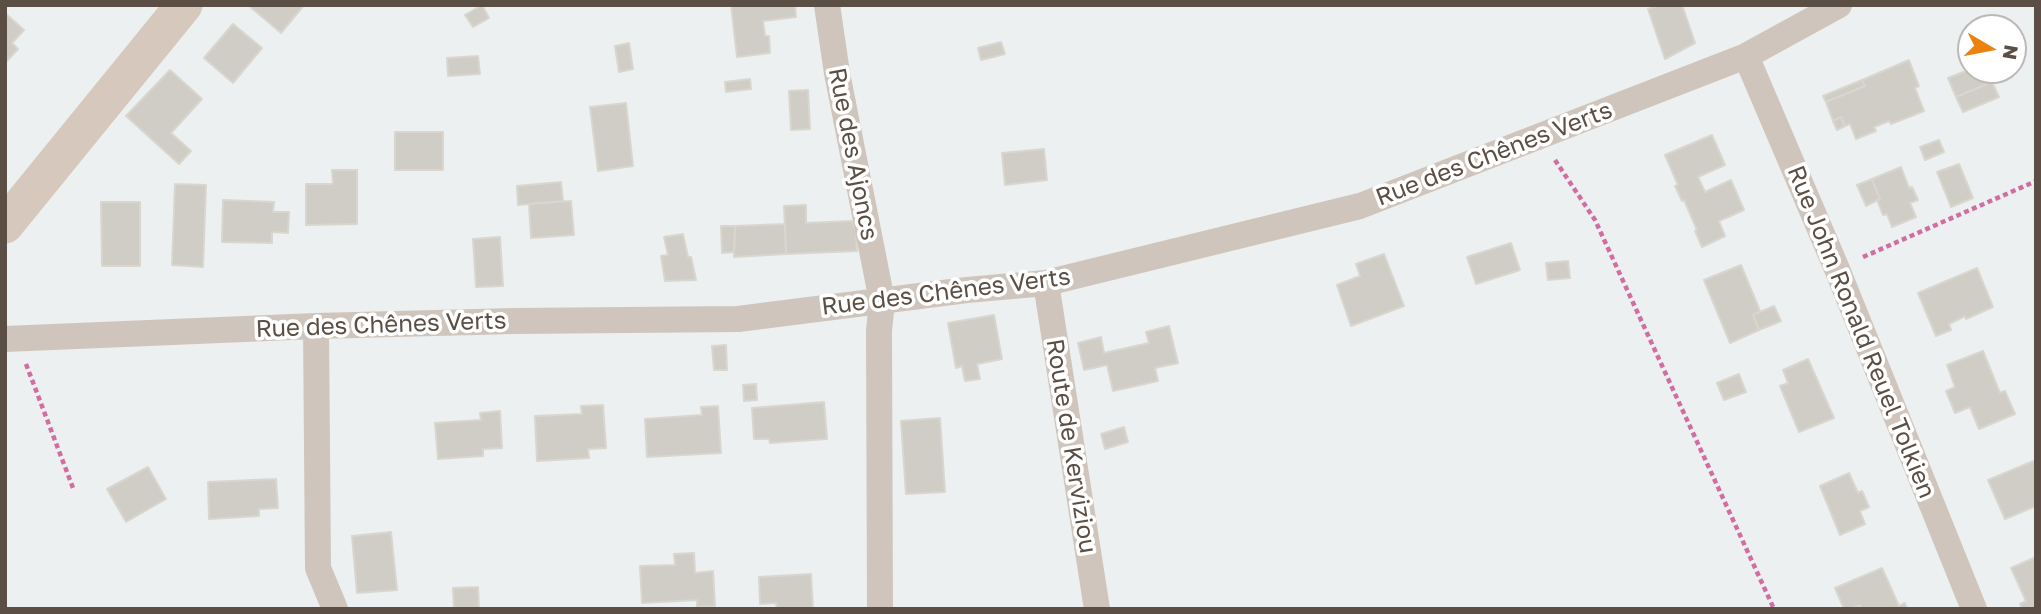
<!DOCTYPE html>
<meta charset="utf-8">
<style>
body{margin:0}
#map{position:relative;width:2041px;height:614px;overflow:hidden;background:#ecf0f0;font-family:"Golos Text",sans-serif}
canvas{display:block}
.frame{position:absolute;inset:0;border:7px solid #5b4e44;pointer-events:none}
.north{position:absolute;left:1957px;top:14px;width:70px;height:70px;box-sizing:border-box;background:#fff;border:2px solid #bdb8b4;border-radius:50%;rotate:100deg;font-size:19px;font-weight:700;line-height:28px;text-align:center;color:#5b4e44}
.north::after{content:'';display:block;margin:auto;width:24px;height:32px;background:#ea820d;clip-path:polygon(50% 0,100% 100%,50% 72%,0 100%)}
</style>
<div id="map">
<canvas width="2041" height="614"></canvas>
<div class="frame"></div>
<div class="north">N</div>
</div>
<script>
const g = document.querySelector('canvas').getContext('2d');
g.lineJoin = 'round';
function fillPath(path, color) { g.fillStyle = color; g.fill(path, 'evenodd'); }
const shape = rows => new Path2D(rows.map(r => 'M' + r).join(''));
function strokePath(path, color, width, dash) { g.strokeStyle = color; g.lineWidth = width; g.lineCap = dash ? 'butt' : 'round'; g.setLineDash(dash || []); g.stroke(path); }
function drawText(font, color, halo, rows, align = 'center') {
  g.font = font + ' "Golos Text",sans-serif'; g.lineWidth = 7; g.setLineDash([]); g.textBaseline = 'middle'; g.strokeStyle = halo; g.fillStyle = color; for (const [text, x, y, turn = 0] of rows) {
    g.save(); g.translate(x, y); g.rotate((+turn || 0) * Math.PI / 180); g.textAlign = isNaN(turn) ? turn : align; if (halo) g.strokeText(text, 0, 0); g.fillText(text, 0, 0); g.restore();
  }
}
const building = shape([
 [248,5,304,5,281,33,248,5],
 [482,5,489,18,473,27,465,15,482,5],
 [731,5,795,5,796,17,763,21,765,36,769,36,770,53,737,57,731,5],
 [1660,5,1682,5,1695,43,1665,59,1648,9,1660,5],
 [5,13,24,30,12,43,18,49,5,63,5,13],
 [233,24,262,48,233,83,204,58,233,24],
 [1001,42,1005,54,981,60,978,48,1001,42],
 [629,43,633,69,619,72,615,46,629,43],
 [478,56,480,74,448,76,447,58,478,56],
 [1909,60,1919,86,1915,88,1924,111,1891,124,1889,121,1874,127,1876,131,1856,139,1850,124,1845,126,1841,117,1833,121,1826,102,1865,86,1862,80,1909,60],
 [1971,69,1988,70,1992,82,1956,97,1948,78,1971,69],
 [170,70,202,99,171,133,191,151,179,164,126,116,170,70],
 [750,79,751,89,726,92,725,82,750,79],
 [1862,80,1865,86,1826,102,1823,96,1862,80],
 [1992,82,1999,97,1963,112,1956,97,1992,82],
 [808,90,810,129,791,130,789,91,808,90],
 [626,103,633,166,598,171,590,107,626,103],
 [1841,117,1845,126,1837,130,1833,121,1841,117],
 [395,132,443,132,443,170,395,170,395,132],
 [1712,135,1725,165,1698,177,1705,192,1731,180,1744,210,1719,221,1725,236,1702,247,1695,231,1697,230,1684,200,1682,201,1675,186,1678,185,1665,155,1712,135],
 [1939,140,1944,152,1925,160,1920,147,1939,140],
 [1044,149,1047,180,1005,185,1002,153,1044,149],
 [1959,164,1973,198,1951,207,1937,172,1959,164],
 [1901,167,1909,188,1912,187,1918,200,1910,203,1916,217,1892,227,1887,214,1883,215,1877,200,1880,199,1872,179,1901,167],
 [332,170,357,170,357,224,306,225,306,184,333,184,332,170],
 [1872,179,1880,199,1866,206,1857,185,1872,179],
 [561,182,563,201,518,205,517,186,561,182],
 [175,184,206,185,203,267,172,265,175,184],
 [223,200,274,202,273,212,289,212,288,233,272,232,272,243,222,242,223,200],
 [571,201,574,235,531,238,529,204,571,201],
 [101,202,140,202,140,266,102,266,101,202],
 [806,205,806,223,852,221,856,232,857,251,786,254,784,206,806,205],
 [785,224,786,254,734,257,735,226,785,224],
 [721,226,735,226,734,252,722,253,721,226],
 [683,234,688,257,691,257,696,280,665,281,661,256,668,255,664,237,683,234],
 [500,237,503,286,476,287,473,239,500,237],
 [1511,243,1520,270,1476,284,1467,257,1511,243],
 [1384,254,1404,306,1351,326,1337,285,1360,276,1356,264,1384,254],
 [1568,261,1570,278,1548,280,1546,263,1568,261],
 [1741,265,1760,311,1753,315,1759,330,1730,343,1704,280,1741,265],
 [1977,268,1993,307,1966,319,1965,316,1949,324,1951,330,1936,336,1918,293,1977,268],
 [1774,306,1781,321,1759,330,1753,315,1774,306],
 [994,315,1002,359,977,364,980,379,965,381,962,366,956,368,948,323,994,315],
 [1169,326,1178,363,1155,368,1158,381,1113,391,1107,365,1084,370,1078,343,1101,337,1104,353,1149,343,1146,332,1169,326],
 [726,345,727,370,714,370,712,346,726,345],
 [1983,351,2000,393,2005,391,2015,414,1979,429,1970,407,1955,413,1946,391,1955,387,1947,365,1983,351],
 [1808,359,1834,418,1799,432,1780,386,1788,383,1783,370,1808,359],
 [1739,374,1746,392,1724,400,1717,383,1739,374],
 [756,384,757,400,744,401,743,385,756,384],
 [824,402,827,439,770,443,769,439,754,439,752,408,824,402],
 [603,405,606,448,588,449,589,458,537,461,535,416,582,414,581,406,603,405],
 [718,406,721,453,647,457,645,419,702,415,701,407,718,406],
 [500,411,502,448,483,449,483,456,438,459,435,423,481,420,480,413,500,411],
 [940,418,945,492,906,494,901,421,940,418],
 [1124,427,1128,442,1105,449,1101,434,1124,427],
 [2036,460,2036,506,2005,519,1988,480,2036,460],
 [148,467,166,499,126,522,107,489,148,467],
 [1849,473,1858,493,1862,491,1869,507,1860,511,1865,524,1840,535,1820,486,1849,473],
 [276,479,278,508,259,509,259,516,209,519,208,482,276,479],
 [391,532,397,590,357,593,352,536,391,532],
 [694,553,695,573,713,571,715,606,697,607,697,600,642,603,640,566,675,565,674,554,694,553],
 [2036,557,2036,609,2022,609,2020,604,2026,601,2011,568,2036,557],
 [1882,568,1899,606,1905,603,1907,609,1861,609,1860,605,1851,609,1844,609,1835,588,1882,568],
 [811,574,813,609,777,609,776,603,760,604,759,577,811,574],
 [478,587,479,609,454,609,453,588,478,587]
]);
const path = shape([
 [1555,160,1595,220,1774,609],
 [1863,257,2036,181],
 [26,364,73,488]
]);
const street = shape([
 [827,5,837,73,882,301,879,331,880,609],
 [1746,56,1837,269,1974,609],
 [1046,283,1097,609],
 [316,326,318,568,335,609],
 [5,339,316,326,515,321,738,319,967,290,1046,283,1360,206,1746,56,1839,5]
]);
const secondary = shape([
 [5,225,184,5]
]);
const streetNames = [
 ["Rue des Ajoncs",853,154,79],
 ["Rue des Chênes Verts",1494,154,-21],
 ["Rue des Chênes Verts",946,292,-7],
 ["Rue des Chênes Verts",381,325,-2],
 ["Rue John Ronald Reuel Tolkien",1861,332,68],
 ["Route de Kerviziou",1071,446,81]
];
fillPath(building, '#d0ccc6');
strokePath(building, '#d9d6d0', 2);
strokePath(path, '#d16da2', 4.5, [5, 3.5]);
strokePath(street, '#d0c5bc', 26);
strokePath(secondary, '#d6c8bc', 37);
drawText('24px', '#5b4e44', '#fff', streetNames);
</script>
